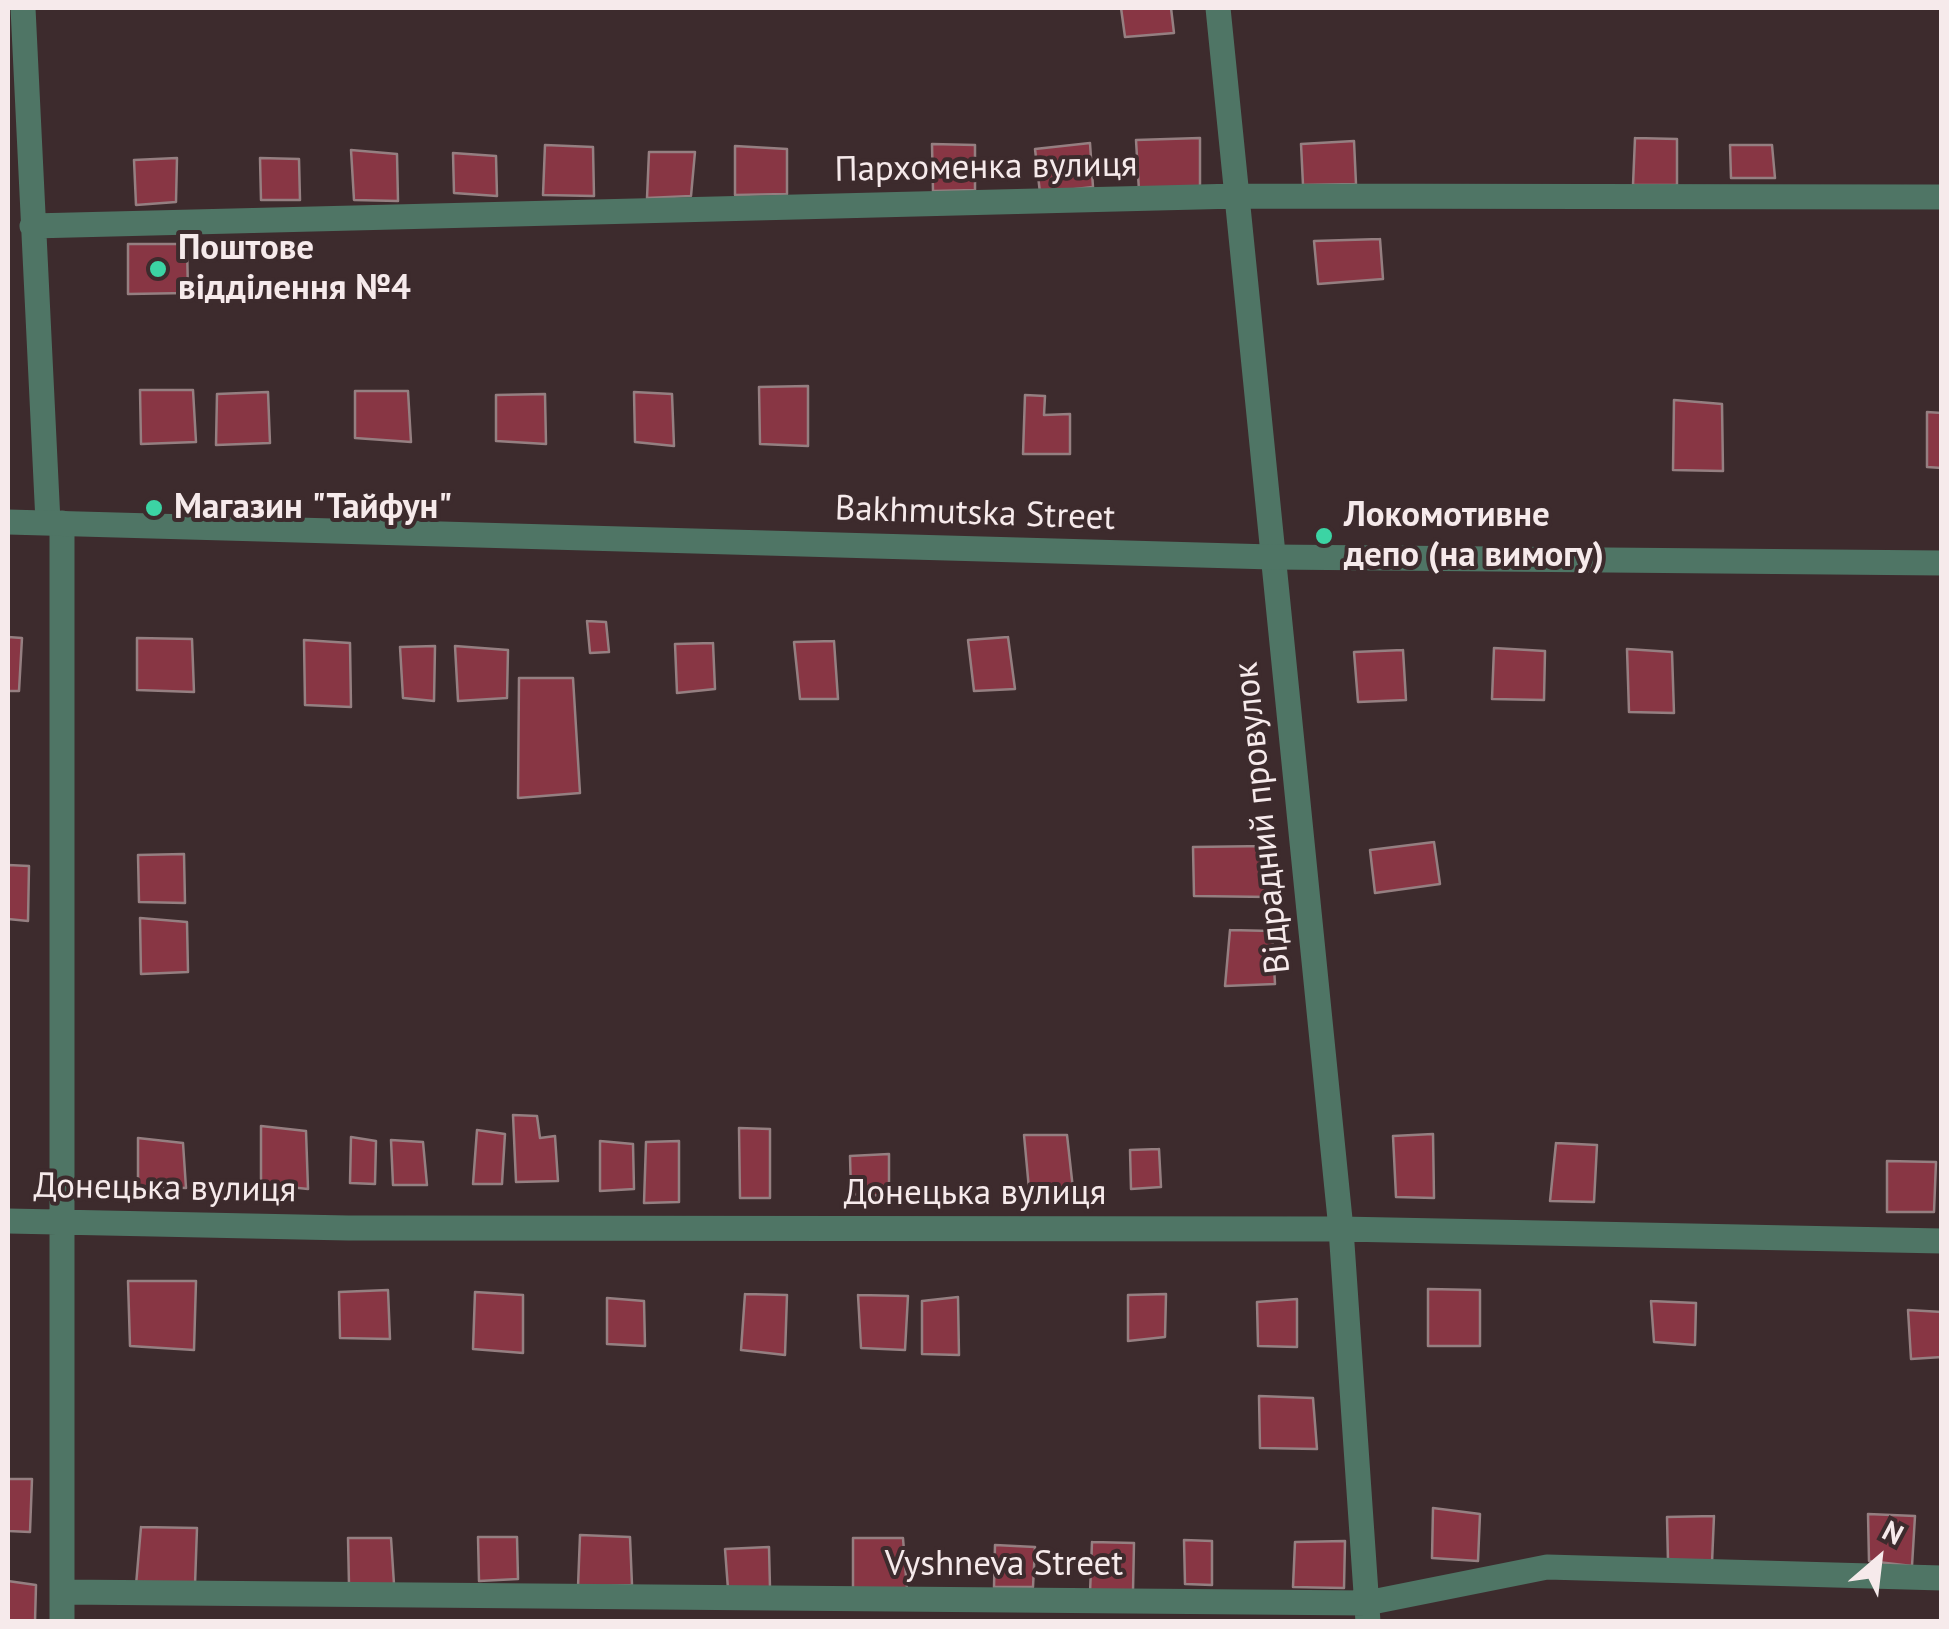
<!DOCTYPE html>
<meta charset="utf-8">
<style>
body{margin:0}
#map{position:relative;width:1949px;height:1629px;overflow:hidden;background:#3d2b2d;font-family:"PT Sans",sans-serif}
canvas{display:block}
.frame{position:absolute;inset:0;border:10px solid #f6eaeb;pointer-events:none}
.north{position:absolute;left:1829px;top:1509px;width:100px;height:100px;-webkit-text-stroke:8px #3d2b2d;paint-order:stroke;rotate:28deg;font-size:28px;font-weight:700;line-height:40px;text-align:center;color:#f6eaeb}
.north::after{content:'';display:block;margin:auto;width:35px;height:45px;background:#f6eaeb;clip-path:polygon(50% 0,100% 100%,50% 72%,0 100%)}
</style>
<div id="map">
<canvas width="1949" height="1629"></canvas>
<div class="frame"></div>
<div class="north">N</div>
</div>
<script>
const g = document.querySelector('canvas').getContext('2d');
g.lineJoin = 'round';
function fillPath(path, color) { g.fillStyle = color; g.fill(path, 'evenodd'); }
const shape = rows => new Path2D(rows.map(r => 'M' + r).join(''));
function strokePath(path, color, width, dash) { g.strokeStyle = color; g.lineWidth = width; g.lineCap = dash ? 'butt' : 'round'; g.setLineDash(dash || []); g.stroke(path); }
function drawText(font, color, halo, rows, align = 'center') {
  g.font = font + ' "PT Sans",sans-serif'; g.lineWidth = 8; g.setLineDash([]); g.textBaseline = 'middle'; g.strokeStyle = halo; g.fillStyle = color; for (const [text, x, y, turn = 0] of rows) {
    g.save(); g.translate(x, y); g.rotate((+turn || 0) * Math.PI / 180); g.textAlign = isNaN(turn) ? turn : align; if (halo) g.strokeText(text, 0, 0); g.fillText(text, 0, 0); g.restore();
  }
}
const building = shape([
 [1121,8,1171,8,1174,33,1125,37,1121,8],
 [1200,138,1200,188,1139,191,1136,140,1200,138],
 [1635,138,1677,139,1677,185,1633,185,1635,138],
 [1354,141,1356,184,1303,185,1301,144,1354,141],
 [1090,143,1093,187,1040,193,1035,149,1090,143],
 [932,144,975,145,975,190,933,191,932,144],
 [545,145,593,147,594,196,543,195,545,145],
 [1730,145,1772,145,1775,178,1731,178,1730,145],
 [735,146,787,149,787,194,735,195,735,146],
 [351,150,397,154,398,201,354,200,351,150],
 [649,152,695,152,691,196,647,198,649,152],
 [453,153,496,156,497,196,454,193,453,153],
 [177,158,176,202,136,205,134,160,177,158],
 [260,158,299,159,300,200,261,200,260,158],
 [1380,239,1383,279,1318,284,1314,241,1380,239],
 [128,244,187,244,188,293,128,294,128,244],
 [808,386,808,446,760,444,759,387,808,386],
 [140,390,193,390,196,442,141,444,140,390],
 [355,391,408,391,411,442,355,438,355,391],
 [268,392,270,443,216,445,217,394,268,392],
 [634,392,672,394,674,446,635,442,634,392],
 [545,394,546,444,496,441,496,395,545,394],
 [1025,395,1045,396,1044,415,1070,414,1070,454,1023,454,1025,395],
 [1674,400,1722,404,1723,471,1673,470,1674,400],
 [1927,412,1942,413,1942,468,1927,467,1927,412],
 [587,621,606,622,609,652,590,653,587,621],
 [8,637,22,638,19,691,8,691,8,637],
 [1008,637,1015,689,974,691,968,640,1008,637],
 [137,638,192,639,194,692,137,690,137,638],
 [304,640,350,643,351,707,305,705,304,640],
 [834,641,838,699,800,699,794,642,834,641],
 [713,643,715,689,677,693,675,644,713,643],
 [435,646,434,701,403,698,400,647,435,646],
 [455,646,508,650,507,698,458,701,455,646],
 [1494,648,1545,651,1544,700,1492,699,1494,648],
 [1627,649,1672,652,1674,713,1629,712,1627,649],
 [1403,650,1406,700,1358,702,1354,652,1403,650],
 [519,678,573,678,580,793,518,798,519,678],
 [1434,842,1440,884,1375,893,1370,850,1434,842],
 [1267,846,1270,897,1194,896,1193,847,1267,846],
 [184,854,185,903,139,902,138,855,184,854],
 [8,865,29,866,28,921,8,919,8,865],
 [140,918,187,922,188,972,141,974,140,918],
 [1230,930,1272,931,1275,984,1225,986,1230,930],
 [513,1115,537,1116,540,1138,555,1136,558,1181,516,1182,513,1115],
 [261,1126,306,1131,308,1189,261,1184,261,1126],
 [739,1128,770,1129,770,1198,740,1198,739,1128],
 [477,1130,505,1134,502,1184,473,1184,477,1130],
 [1433,1134,1434,1198,1396,1197,1393,1136,1433,1134],
 [1024,1135,1067,1135,1074,1198,1030,1200,1024,1135],
 [351,1137,376,1141,375,1184,350,1183,351,1137],
 [138,1138,183,1143,186,1188,138,1186,138,1138],
 [391,1140,423,1142,427,1185,393,1185,391,1140],
 [600,1141,633,1144,634,1189,600,1191,600,1141],
 [679,1141,679,1202,644,1203,646,1142,679,1141],
 [1556,1143,1597,1145,1594,1202,1550,1201,1556,1143],
 [1159,1149,1161,1187,1131,1189,1130,1150,1159,1149],
 [889,1154,889,1196,851,1194,850,1156,889,1154],
 [1887,1161,1936,1162,1934,1212,1887,1212,1887,1161],
 [128,1281,196,1281,194,1350,130,1346,128,1281],
 [1428,1289,1480,1290,1480,1346,1428,1346,1428,1289],
 [388,1290,390,1339,340,1338,339,1292,388,1290],
 [475,1292,523,1295,523,1353,473,1349,475,1292],
 [745,1294,787,1295,785,1355,741,1350,745,1294],
 [1166,1294,1165,1337,1128,1341,1128,1295,1166,1294],
 [858,1295,908,1296,905,1350,861,1348,858,1295],
 [958,1297,959,1355,922,1354,922,1301,958,1297],
 [607,1298,644,1301,645,1346,607,1344,607,1298],
 [1297,1299,1297,1347,1258,1346,1257,1302,1297,1299],
 [1651,1301,1696,1303,1695,1345,1654,1342,1651,1301],
 [1908,1310,1942,1312,1942,1357,1911,1359,1908,1310],
 [1259,1396,1313,1398,1317,1449,1260,1448,1259,1396],
 [8,1479,32,1479,30,1532,8,1531,8,1479],
 [1433,1508,1480,1514,1478,1561,1432,1558,1433,1508],
 [1868,1514,1915,1516,1912,1566,1869,1561,1868,1514],
 [1714,1516,1712,1563,1668,1562,1667,1517,1714,1516],
 [141,1527,197,1528,195,1585,136,1585,141,1527],
 [580,1535,630,1537,632,1585,578,1587,580,1535],
 [478,1537,517,1537,518,1579,479,1581,478,1537],
 [348,1538,391,1538,394,1584,349,1585,348,1538],
 [853,1538,903,1538,907,1589,853,1589,853,1538],
 [1184,1540,1212,1541,1212,1585,1185,1584,1184,1540],
 [1345,1541,1344,1588,1293,1587,1295,1542,1345,1541],
 [1092,1542,1134,1543,1133,1591,1090,1593,1092,1542],
 [995,1545,1035,1547,1033,1587,994,1587,995,1545],
 [769,1547,770,1588,728,1589,725,1549,769,1547],
 [8,1581,36,1585,35,1622,8,1622,8,1581]
]);
const minor = shape([
 [23,8,48,522],
 [1218,8,1341,1229,1368,1622],
 [32,226,1238,196,1942,197],
 [8,1221,348,1228,1341,1229,1942,1241],
 [62,1592,1367,1603,1547,1567,1942,1578],
 [62,1622,62,523]
]);
const tertiary = shape([
 [8,522,1272,557,1942,563]
]);
const markers = [
 [158,269,10,"#3cd4a4"],
 [154,508,10,"#3cd4a4"],
 [1324,536,10,"#3cd4a4"]
];
const streetNames = [
 ["Пархоменка вулиця",986,168,-1],
 ["Bakhmutska Street",975,514,2],
 ["Відрадний провулок",1263,818,-96],
 ["Донецька вулиця",165,1189,1],
 ["Донецька вулиця",975,1194],
 ["Vyshneva Street",1004,1565]
];
const poiNames = [
 ["Поштове",178,249],
 ["відділення №4",178,289],
 ["Магазин \"Тайфун\"",174,508],
 ["Локомотивне",1344,516],
 ["депо (на вимогу)",1344,556]
];
fillPath(building, '#883644');
strokePath(building, '#957f81', 2.5);
strokePath(minor, '#4f7565', 25);
strokePath(tertiary, '#4f7565', 25);
for (const [x, y, r, color] of markers) { const dot = new Path2D(); dot.arc(x, y, r, 0, 2 * Math.PI); g.fillStyle = color; g.fill(dot); strokePath(dot, '#3d2b2d', 4); }
drawText('35px', '#f6eaeb', '#3d2b2d', streetNames);
drawText('bold 35px', '#f6eaeb', '#3d2b2d', poiNames, 'left');
</script>
